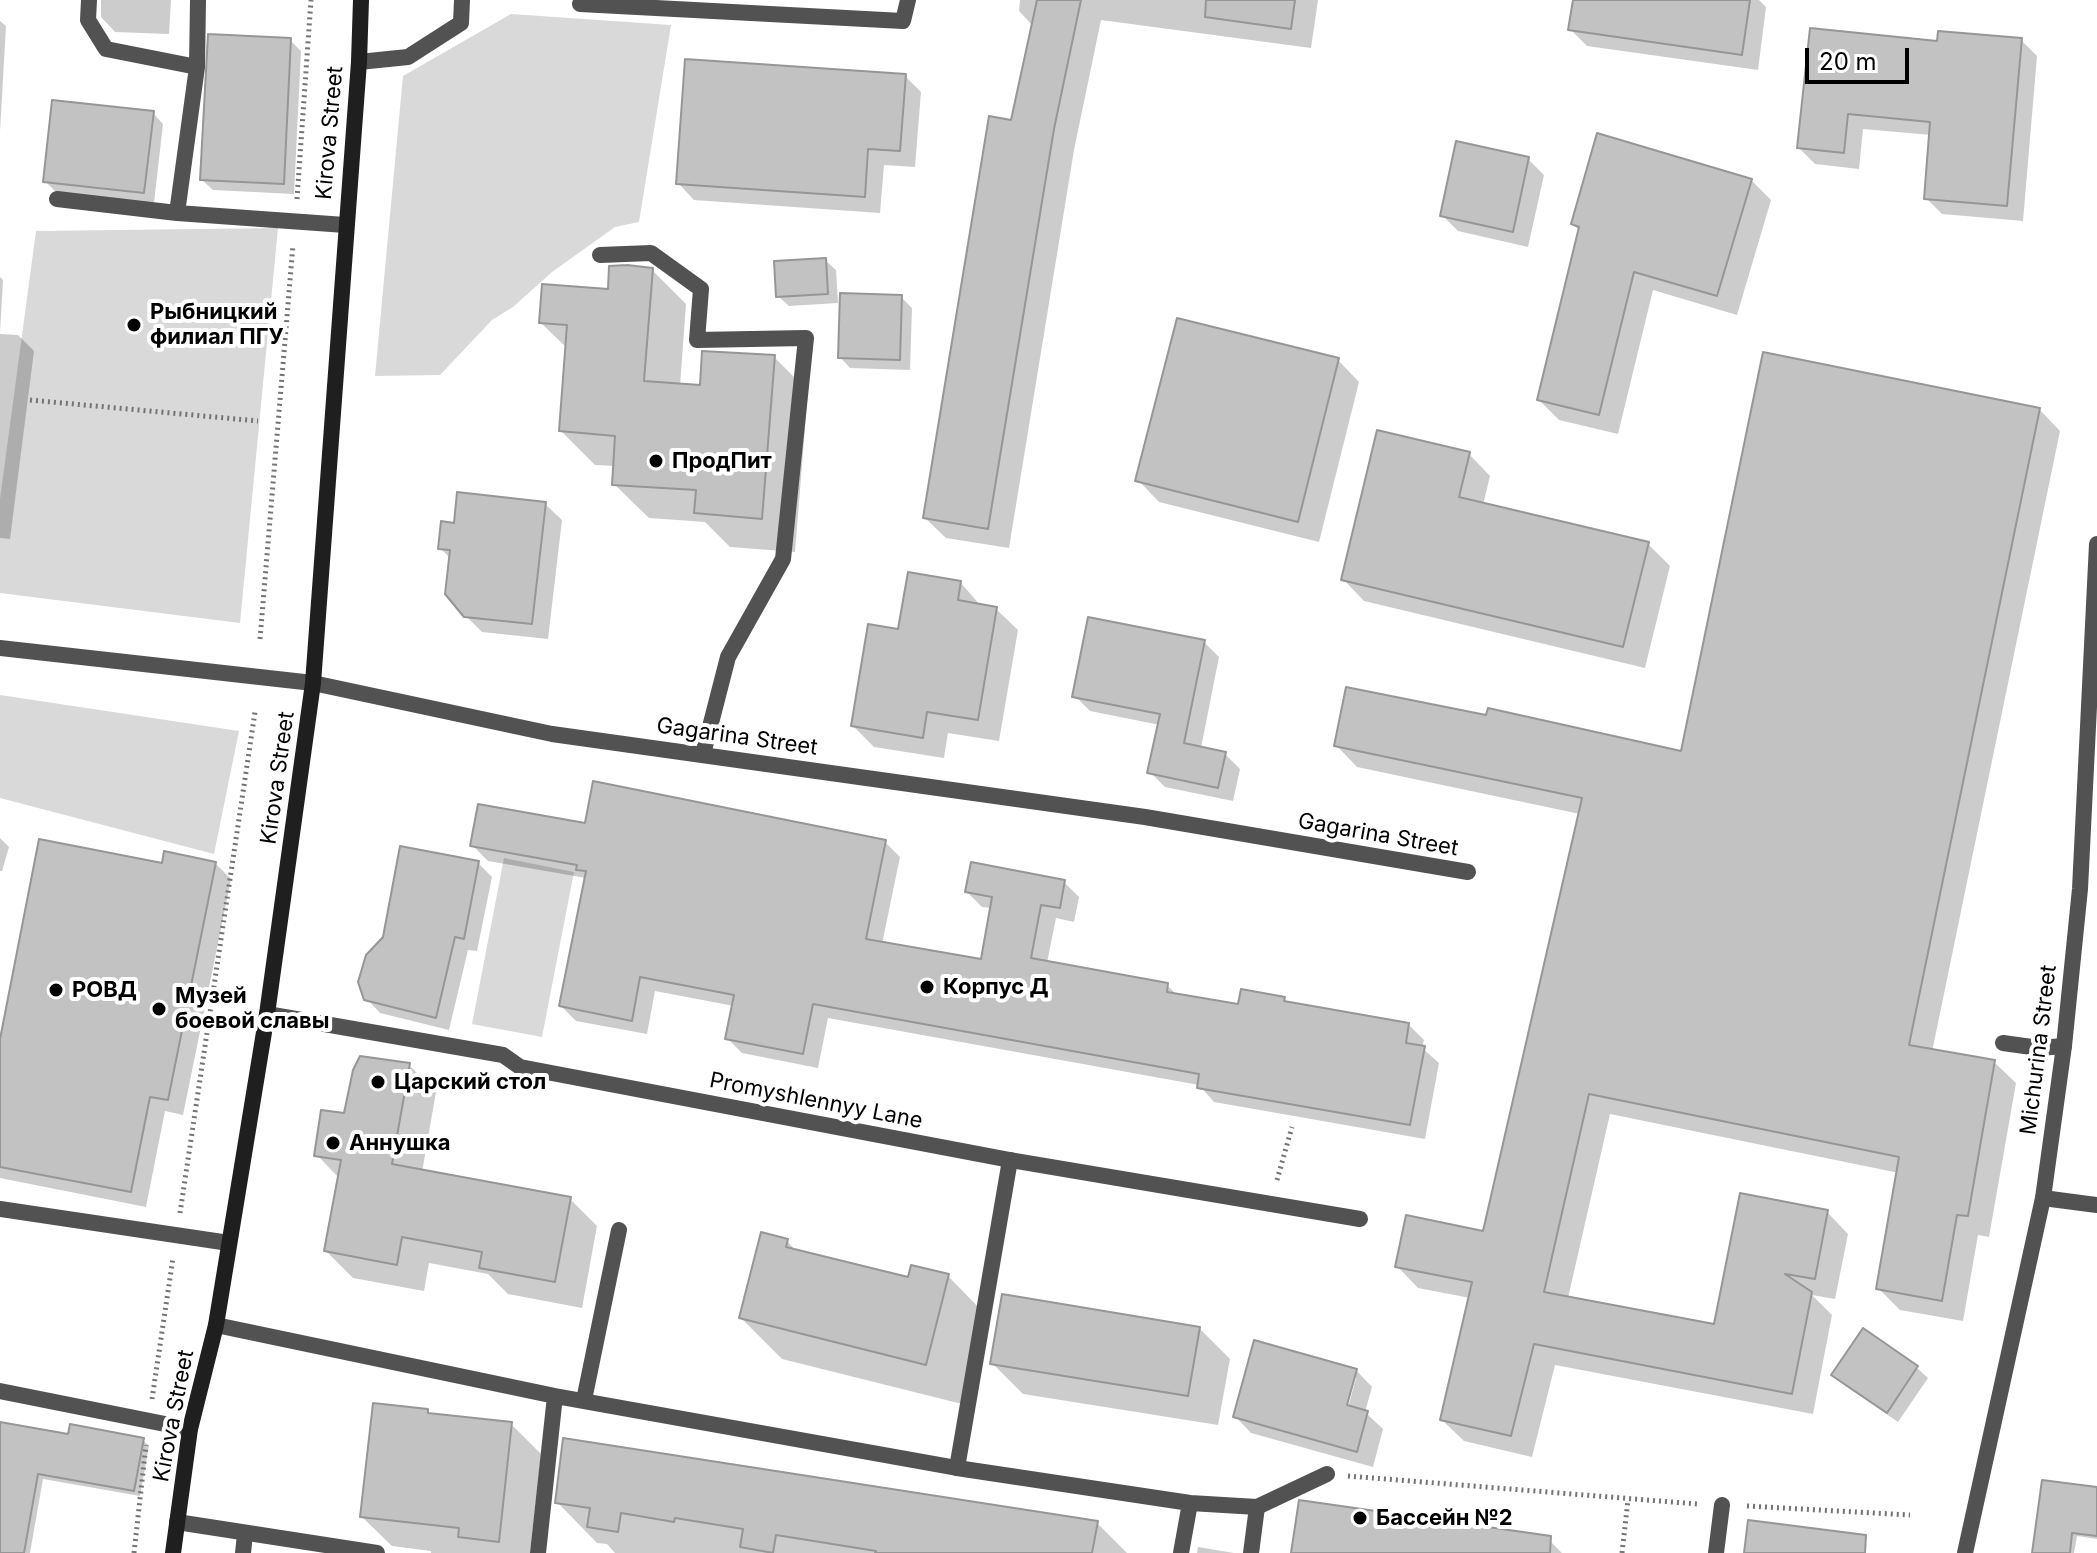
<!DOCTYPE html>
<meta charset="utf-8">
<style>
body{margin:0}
#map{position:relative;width:2097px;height:1553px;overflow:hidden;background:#fff;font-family:Inter,sans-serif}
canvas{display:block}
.scale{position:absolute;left:1805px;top:48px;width:104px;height:36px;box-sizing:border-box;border:4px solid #000;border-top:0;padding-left:10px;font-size:24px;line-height:28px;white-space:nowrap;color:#000;-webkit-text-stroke:6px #fff;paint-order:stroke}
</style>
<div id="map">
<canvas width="2097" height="1553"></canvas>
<div class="scale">20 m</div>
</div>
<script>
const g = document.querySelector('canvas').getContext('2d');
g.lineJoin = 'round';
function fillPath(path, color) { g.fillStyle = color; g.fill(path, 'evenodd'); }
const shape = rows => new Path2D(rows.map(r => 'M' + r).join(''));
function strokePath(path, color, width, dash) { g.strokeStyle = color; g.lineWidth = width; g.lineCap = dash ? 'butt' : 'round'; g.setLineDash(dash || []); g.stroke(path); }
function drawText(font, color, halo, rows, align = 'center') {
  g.font = font + ' Inter,sans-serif'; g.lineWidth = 8; g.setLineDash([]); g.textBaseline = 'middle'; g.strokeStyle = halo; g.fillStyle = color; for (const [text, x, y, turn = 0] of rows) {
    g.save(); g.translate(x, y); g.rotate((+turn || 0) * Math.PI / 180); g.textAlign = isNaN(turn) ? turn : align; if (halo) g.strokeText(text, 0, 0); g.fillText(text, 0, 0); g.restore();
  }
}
const green = shape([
 [511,14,671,25,639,222,615,227,552,272,513,307,492,320,440,375,375,376,403,76],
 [278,228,240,623,0,593,0,499,36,231],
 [0,695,239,731,214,854,0,798],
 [504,858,574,872,542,1037,472,1024]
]);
const shadow = shape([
 [101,0,171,0,169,34,115,32,101,17],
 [1020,0,1318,0,1311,48,1101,20,1074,150,1009,548,946,538,925,518,1033,26,1019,11],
 [1575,0,1759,0,1766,7,1758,70,1587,46,1571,30],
 [0,21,6,26,0,131],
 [290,40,301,51,294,194,213,190,202,180],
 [2021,40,2037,56,2023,221,1942,214,1926,198,1931,135,1863,129,1859,169,1815,164,1799,148,1939,43],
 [905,76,921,92,915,167,884,165,880,213,694,200,678,183],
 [153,113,163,124,154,203,56,192,45,181],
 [1528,159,1544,175,1528,247,1458,231,1442,215],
 [1751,180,1771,200,1737,315,1653,290,1618,434,1559,420,1539,400,1580,231,1573,224],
 [825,260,836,270,838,303,789,306,778,296],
 [652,270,686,304,680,386,701,387,774,357,808,391,795,552,730,547,705,522,649,518,614,484,615,466,595,465,561,431,567,348,541,323],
 [0,277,3,280,0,332],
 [901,297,912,308,910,370,850,368,840,357],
 [0,334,18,335,34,351,10,539,0,538],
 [1338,360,1359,382,1319,542,1159,502,1138,480],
 [2039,409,2060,431,1932,1052,1994,1062,2016,1083,1989,1237,1978,1235,1963,1321,1900,1310,1879,1289,1899,1173,1610,1114,1568,1298,1716,1326,1827,1212,1848,1234,1835,1299,1812,1295,1832,1315,1813,1414,1555,1365,1532,1457,1464,1441,1442,1420,1470,1298,1418,1288,1397,1266,1485,1233,1580,814,1357,767,1336,745,1682,753],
 [1469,454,1490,476,1483,505,1648,544,1670,566,1645,668,1364,601,1343,579],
 [545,504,562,520,548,639,482,632,465,615,451,559,440,548,456,525],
 [960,582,981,606,996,609,1018,630,999,741,948,733,944,758,874,747,853,726,900,632],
 [1204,642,1219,657,1201,748,1225,754,1240,769,1233,801,1165,787,1150,772,1160,725,1090,711,1075,696],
 [587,825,885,842,900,857,882,944,982,962,992,908,982,907,967,892,1064,882,1079,897,1074,922,1056,918,1047,963,1167,985,1178,996,1240,1007,1284,999,1289,1004,1409,1025,1424,1040,1422,1048,1439,1063,1425,1139,1214,1102,1199,1085,828,1018,818,1068,742,1053,727,1038,734,1006,655,991,647,1034,576,1021,561,1006,586,878,488,861,473,846],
 [0,838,9,847,2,871,0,871],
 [215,863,231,879,183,1115,165,1111,146,1207,0,1178,0,1050,163,865],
 [478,863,492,877,477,951,468,950,449,1030,380,1013,366,998],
 [409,1065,436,1092,422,1172,570,1199,597,1226,582,1308,508,1294,488,1274,429,1263,424,1291,353,1278,326,1251,339,1178,317,1155,345,1115],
 [787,1241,797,1252,909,1280,948,1276,988,1317,966,1405,782,1359,741,1318],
 [1199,1328,1230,1359,1218,1425,1023,1394,992,1363],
 [1864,1331,1917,1368,1928,1378,1898,1422,1844,1385,1834,1374],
 [1356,1370,1372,1387,1365,1412,1383,1429,1373,1467,1251,1433,1235,1416],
 [1352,1378,1356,1378,1346,1415,1342,1414],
 [427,1411,432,1416,511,1424,541,1454,530,1553,431,1553,431,1551,392,1546,362,1517],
 [0,1424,70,1436,143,1440,149,1446,140,1496,43,1479,30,1553,0,1553],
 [2097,1489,2097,1539,2077,1536,2074,1553,2034,1553],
 [557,1502,1097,1523,1127,1553,615,1553,607,1544,597,1543],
 [1547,1538,1562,1553,1293,1553],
 [1198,1547,1234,1553,1197,1553]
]);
const building = shape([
 [1037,0,1081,0,1054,129,988,529,923,518,989,116,1011,120,1037,0],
 [1206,0,1295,0,1291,29,1205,17,1206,0],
 [1573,0,1750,0,1742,55,1568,30,1573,0],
 [1810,28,1937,41,1938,31,2022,38,2007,206,1924,199,1930,122,1848,114,1844,153,1797,148,1810,28],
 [208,34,291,38,284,184,200,180,208,34],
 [685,59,906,74,900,151,868,149,865,197,676,184,685,59],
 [52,100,154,111,144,193,43,182,52,100],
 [1597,133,1752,179,1717,296,1634,272,1599,415,1537,400,1579,227,1571,224,1597,133],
 [1456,141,1529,157,1513,232,1440,216,1456,141],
 [826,258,828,294,776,297,774,261,826,258],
 [627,265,653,268,644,381,700,385,702,351,775,355,762,519,694,513,696,490,612,485,615,436,559,431,567,325,539,323,542,284,608,289,609,266,627,265],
 [840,293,902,295,900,360,838,358,840,293],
 [1177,318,1339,358,1298,522,1135,481,1177,318],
 [1763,352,2040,408,1909,1045,1995,1060,1968,1216,1957,1215,1942,1301,1876,1289,1899,1157,1589,1094,1544,1292,1714,1324,1740,1193,1828,1210,1815,1279,1785,1274,1812,1292,1792,1394,1534,1344,1511,1436,1440,1420,1472,1282,1395,1267,1406,1215,1483,1231,1582,798,1334,746,1346,687,1486,715,1488,708,1681,751,1763,352],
 [1377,430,1470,452,1459,497,1649,542,1623,647,1341,580,1377,430],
 [457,492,546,502,532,624,464,617,445,594,450,550,438,549,441,521,454,523,457,492],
 [908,572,961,581,958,600,997,607,978,720,927,712,923,738,851,726,868,624,898,629,908,572],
 [1088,617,1205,640,1184,743,1226,752,1218,788,1147,773,1160,714,1072,697,1088,617],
 [593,781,886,840,866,939,981,959,992,897,965,892,971,862,1065,880,1060,908,1041,905,1031,958,1168,983,1167,992,1238,1004,1241,989,1285,997,1284,1001,1409,1023,1406,1043,1425,1046,1410,1125,1197,1088,1199,1074,813,1004,803,1054,725,1039,734,995,640,977,632,1021,559,1006,586,871,576,870,577,865,470,846,478,804,585,823,593,781],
 [39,839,162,863,164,851,216,862,168,1100,150,1097,131,1192,0,1167,0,1039,39,839],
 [400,846,479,861,464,939,455,937,436,1018,364,1000,358,982,366,955,383,937,400,846],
 [360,1056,410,1063,392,1164,571,1197,555,1282,479,1268,482,1252,402,1237,397,1265,324,1251,341,1160,314,1156,321,1110,344,1113,353,1070,360,1056],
 [761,1232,788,1239,786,1247,908,1277,911,1265,949,1274,926,1365,739,1318,761,1232],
 [1002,1294,1200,1327,1188,1396,990,1364,1002,1294],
 [1863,1328,1918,1366,1887,1413,1831,1375,1863,1328],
 [1254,1340,1357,1369,1347,1405,1368,1411,1357,1452,1233,1417,1254,1340],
 [373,1403,428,1409,428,1413,512,1422,499,1542,458,1537,459,1528,360,1517,373,1403],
 [0,1422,68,1434,70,1424,144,1438,134,1491,38,1474,24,1553,0,1553,0,1422],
 [563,1438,1098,1521,1092,1553,875,1553,876,1551,776,1535,773,1553,740,1547,743,1529,675,1518,674,1522,621,1513,618,1532,587,1527,590,1508,555,1503,563,1438],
 [2042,1480,2097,1487,2097,1536,2072,1533,2070,1553,2032,1553,2042,1480],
 [1299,1500,1551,1536,1550,1553,1291,1553,1299,1500],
 [1748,1520,1866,1535,1865,1553,1744,1553,1748,1520]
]);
const path = shape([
 [297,199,311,0],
 [30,400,258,421],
 [260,639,293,245],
 [1277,1180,1292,1127],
 [180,1213,255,712],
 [152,1399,173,1258],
 [1348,1476,1697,1504],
 [1747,1506,1910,1515],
 [134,1553,146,1445],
 [1622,1553,1628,1500]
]);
const service = shape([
 [89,0,88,20,106,49,197,67],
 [580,4,903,21,908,0],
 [359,62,408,57,461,23,462,0],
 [57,199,177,213,345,225],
 [177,213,197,67,198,0],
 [600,255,651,253,701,289,697,340,806,338,783,559,728,657,703,754],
 [2003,1043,2039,1048,2064,1046],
 [0,1209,229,1243],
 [584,1400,619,1230],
 [957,1468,1010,1160],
 [1257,1507,1327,1474],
 [243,1553,245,1534],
 [1716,1553,1722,1505]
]);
const minor = shape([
 [0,648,313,683,552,734,1145,817,1468,872],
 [267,1014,503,1055,520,1067,1010,1160,1360,1219],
 [2043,1198,2097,1205],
 [216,1325,555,1396,957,1468,1190,1503,1257,1507,1251,1553],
 [0,1391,190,1429],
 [177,1522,377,1553],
 [538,1553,555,1396],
 [1181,1553,1190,1503]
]);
const tertiary = shape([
 [1965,1553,2043,1198,2064,1046,2080,889,2097,544]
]);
const secondary = shape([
 [173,1553,190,1429,216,1325,267,1014,313,683,359,62,361,0]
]);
const markers = [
 [134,325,8,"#000"],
 [656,461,8,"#000"],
 [927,987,8,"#000"],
 [56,990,8,"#000"],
 [159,1009,8,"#000"],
 [378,1082,8,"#000"],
 [333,1143,8,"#000"],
 [1360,1518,8,"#000"]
];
const streetNames = [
 ["Kirova Street",330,133,-85],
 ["Gagarina Street",737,737,8],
 ["Kirova Street",278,778,-82],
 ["Gagarina Street",1378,835,10],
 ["Michurina Street",2039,1050,-83],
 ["Promyshlennyy Lane",816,1101,11],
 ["Kirova Street",174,1416,-79]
];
const poiNames = [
 ["Рыбницкий",150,312],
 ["филиал ПГУ",150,337],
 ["ПродПит",672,461],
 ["Корпус Д",943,987],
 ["РОВД",72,990],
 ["Музей",175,996],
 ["боевой славы",175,1021],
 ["Царский стол",394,1082],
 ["Аннушка",349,1143],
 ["Бассейн №2",1376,1518]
];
fillPath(green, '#d9d9d9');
fillPath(shadow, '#0003');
fillPath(building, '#c2c2c2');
strokePath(building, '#969696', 2);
strokePath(path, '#747474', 5, [2, 4]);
strokePath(service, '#525252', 16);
strokePath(minor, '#525252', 16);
strokePath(tertiary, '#525252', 16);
strokePath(secondary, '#1f1f1f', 16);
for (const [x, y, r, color] of markers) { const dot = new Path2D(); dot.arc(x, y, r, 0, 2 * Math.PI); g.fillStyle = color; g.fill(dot); strokePath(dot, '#fff', 3); }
drawText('22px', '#000', '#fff', streetNames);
drawText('bold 22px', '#000', '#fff', poiNames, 'left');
</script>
